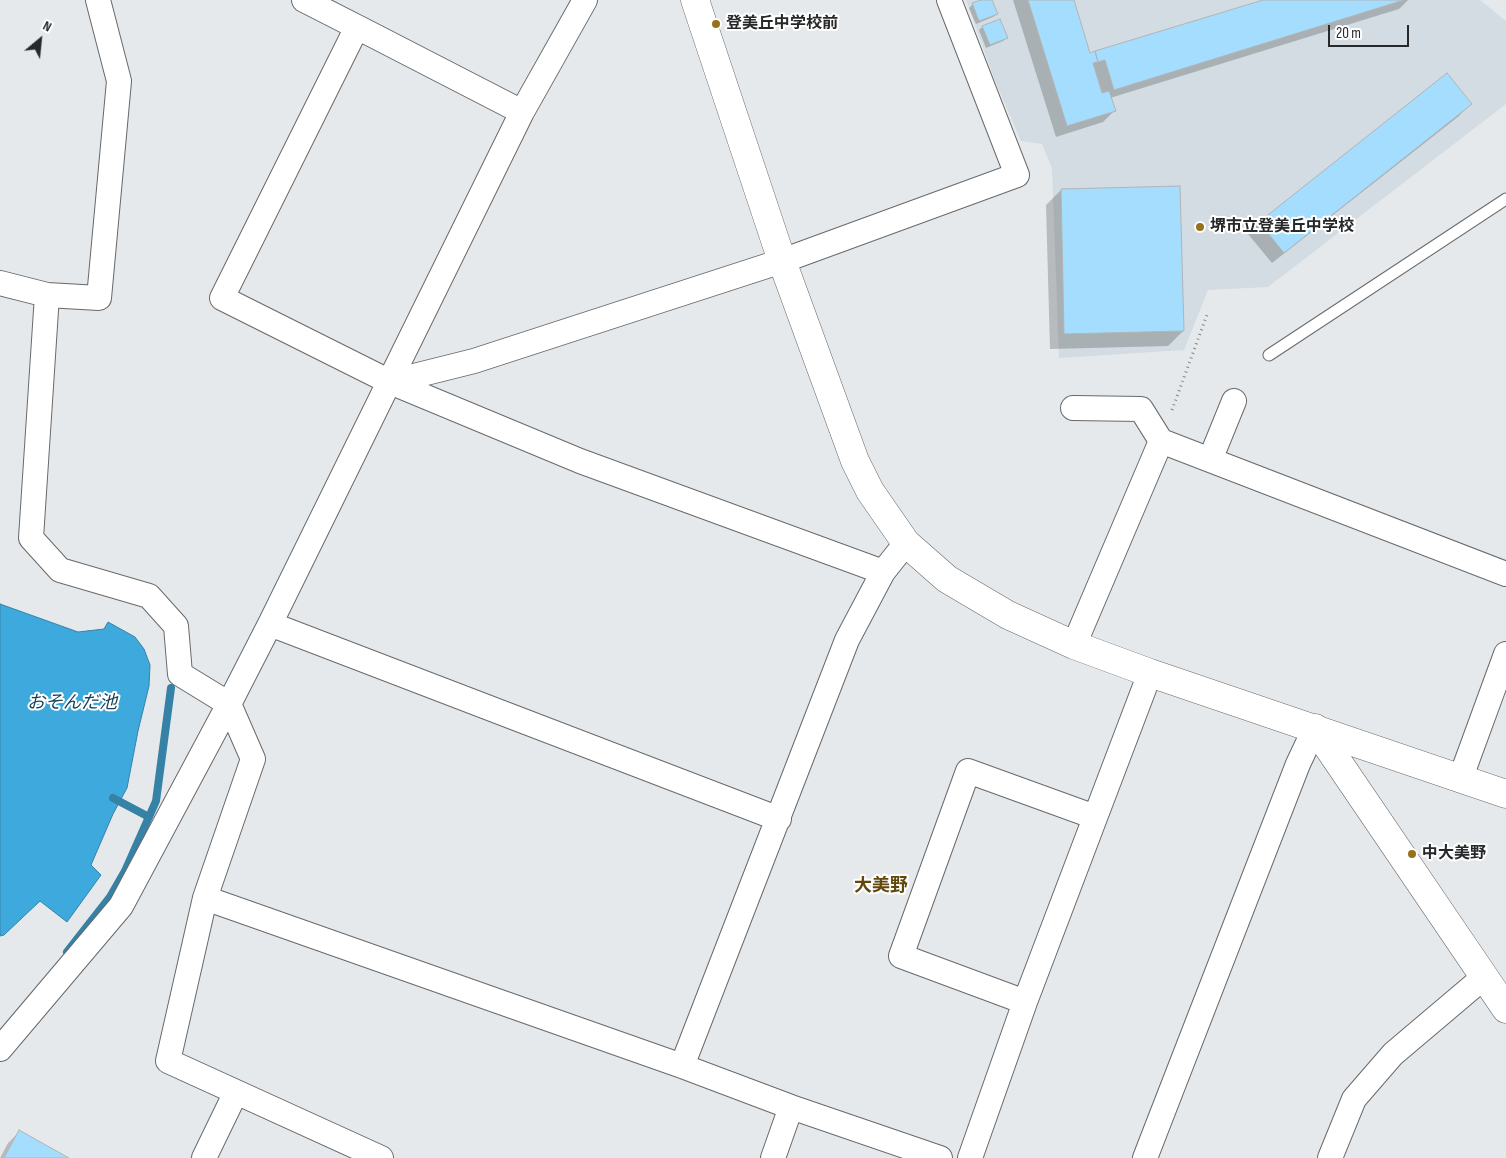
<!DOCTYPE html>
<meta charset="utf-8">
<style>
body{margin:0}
#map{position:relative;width:1506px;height:1158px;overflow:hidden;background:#e6e9eb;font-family:"Sofia Sans Condensed",sans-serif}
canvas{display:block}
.north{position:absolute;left:15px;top:15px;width:50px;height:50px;-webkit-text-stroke:4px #fff;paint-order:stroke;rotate:28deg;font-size:14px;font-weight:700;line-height:20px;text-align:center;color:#272829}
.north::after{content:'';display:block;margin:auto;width:18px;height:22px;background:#272829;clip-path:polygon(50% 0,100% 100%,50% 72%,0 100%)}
.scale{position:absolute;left:1328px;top:25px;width:81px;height:22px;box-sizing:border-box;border:2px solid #272829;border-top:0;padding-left:6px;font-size:15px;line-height:18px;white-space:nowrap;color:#272829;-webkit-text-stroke:4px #fff;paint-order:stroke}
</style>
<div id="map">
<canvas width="1506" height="1158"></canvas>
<div class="north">N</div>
<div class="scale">20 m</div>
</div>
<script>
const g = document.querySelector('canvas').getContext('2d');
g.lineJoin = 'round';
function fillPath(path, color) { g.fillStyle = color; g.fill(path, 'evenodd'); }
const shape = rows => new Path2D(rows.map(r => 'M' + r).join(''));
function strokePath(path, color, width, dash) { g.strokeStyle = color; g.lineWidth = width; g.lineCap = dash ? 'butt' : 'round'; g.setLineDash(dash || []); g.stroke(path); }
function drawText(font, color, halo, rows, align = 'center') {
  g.font = font + ' "Sofia Sans Condensed","Noto Sans JP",sans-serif'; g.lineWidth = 4; g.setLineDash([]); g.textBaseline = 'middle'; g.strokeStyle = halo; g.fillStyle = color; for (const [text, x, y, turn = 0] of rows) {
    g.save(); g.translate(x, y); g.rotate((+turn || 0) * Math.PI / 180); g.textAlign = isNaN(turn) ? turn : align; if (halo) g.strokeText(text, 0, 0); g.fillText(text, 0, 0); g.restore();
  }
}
const built = shape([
 [966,0,1480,0,1506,21,1506,104,1268,287,1208,290,1184,350,1059,358,1052,168,1042,144,1021,141,995,81]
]);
const water = shape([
 [0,604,78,632,104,629,108,622,135,637,144,649,150,665,149,686,138,731,127,788,113,814,91,865,101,875,67,922,40,901,4,935,0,936,0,604]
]);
const shadow = shape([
 [984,0,991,0,997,14,993,17,976,24,969,8,973,4],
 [1013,0,1072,0,1089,54,1266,0,1408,0,1399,9,1110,98,1114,111,1103,122,1056,137],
 [982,27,1006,38,1003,41,986,48,979,30],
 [1470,104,1459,116,1272,263,1248,234,1260,222],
 [1061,190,1183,331,1168,346,1050,349,1046,205],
 [19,1132,67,1158,0,1158,8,1143]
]);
const stream = shape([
 [113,798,149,817],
 [67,952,110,897,125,871,156,801,171,688]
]);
const building = shape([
 [981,0,992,0,998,14,979,21,972,3,981,0],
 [1028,0,1074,0,1090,53,1095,51,1098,62,1093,63,1102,93,1109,91,1116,111,1067,126,1028,0],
 [1263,0,1404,0,1114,90,1105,60,1098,62,1095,51,1263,0],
 [1000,19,1008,38,990,45,982,26,1000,19],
 [1447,73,1472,104,1284,253,1259,222,1447,73],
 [1180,186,1184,331,1064,334,1061,189,1180,186],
 [19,1130,69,1158,4,1158,19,1130]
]);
const path = shape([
 [1172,410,1208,312]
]);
const lane = shape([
 [1269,355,1506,199]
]);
const street = shape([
 [304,0,357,27,222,298,390,382,580,461,883,572],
 [357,27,522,112],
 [0,283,47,295,99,298,119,81,98,0],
 [390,382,474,361,782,261,1017,175,949,0],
 [1073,408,1141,409,1161,441],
 [1210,460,1234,401],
 [270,624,779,819],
 [1074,645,1161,441,1506,574],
 [1461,777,1506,654],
 [205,898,682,1066,791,1107,940,1158],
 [1025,1002,901,956,968,771,1095,817],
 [0,1049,121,906,229,704,180,674,176,626,149,596,60,570,31,538,47,295],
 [682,1066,847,640,883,572,906,543],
 [204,1158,236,1092],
 [381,1158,168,1061,205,898,253,759,229,704,270,624,522,112,585,0],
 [773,1158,791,1107],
 [970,1158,1025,1002,1150,673],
 [1145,1158,1298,764,1315,728],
 [1330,1158,1354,1099,1393,1054,1484,977]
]);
const secondary = shape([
 [695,0,782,261,855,461,870,491,906,543,947,579,1008,615,1074,645,1150,673,1506,794],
 [1315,728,1506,1009]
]);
const markers = [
 [716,24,5,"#96701a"],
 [1200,227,5,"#96701a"],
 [1412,854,5,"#96701a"]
];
const poiNames = [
 ["登美丘中学校前",726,24],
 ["堺市立登美丘中学校",1210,227],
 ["中大美野",1422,854]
];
const waterNames = [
 ["おそんだ池",72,703]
];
const neighbourhoodNames = [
 ["大美野",881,886]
];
fillPath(built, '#d2dce2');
fillPath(water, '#3da9dc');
strokePath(water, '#3682a6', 1);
fillPath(shadow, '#0003');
strokePath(stream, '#3682a6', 8);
fillPath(building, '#a4ddfd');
strokePath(building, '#b2b5b6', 1);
strokePath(lane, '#67696b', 13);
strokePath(street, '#67696b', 26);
strokePath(secondary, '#67696b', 29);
strokePath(path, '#838587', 3, [1, 4]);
strokePath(lane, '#fff', 11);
strokePath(street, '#fff', 24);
strokePath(secondary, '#fff', 28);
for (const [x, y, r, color] of markers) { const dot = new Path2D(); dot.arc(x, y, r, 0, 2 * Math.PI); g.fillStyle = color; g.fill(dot); strokePath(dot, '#fff', 2); }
drawText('bold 16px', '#272829', '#fff', poiNames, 'left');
drawText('italic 18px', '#174359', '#fff', waterNames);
drawText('bold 18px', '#62480c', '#fff', neighbourhoodNames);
</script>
